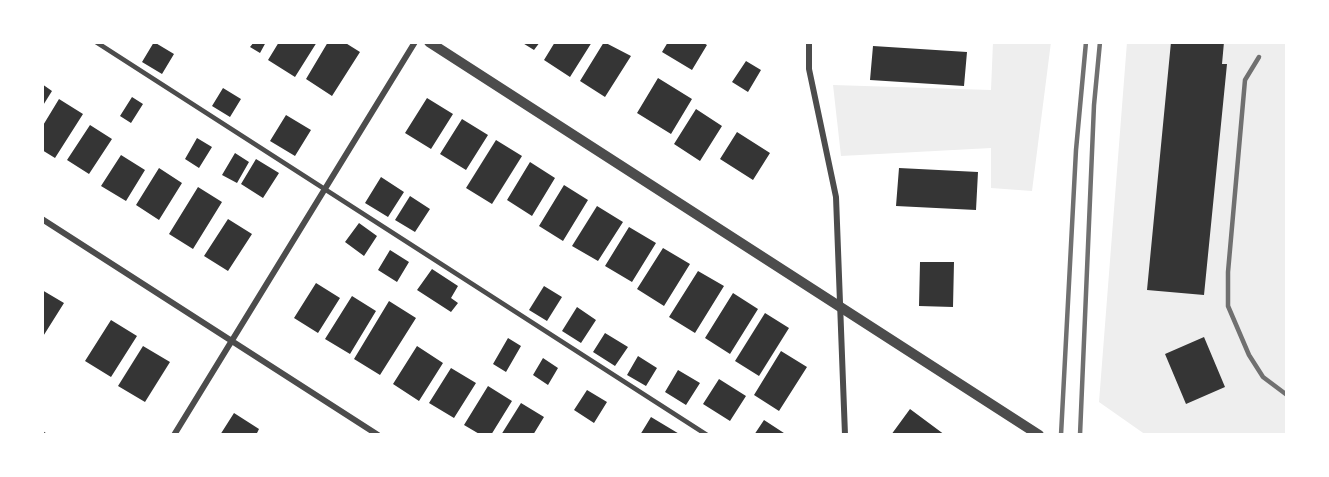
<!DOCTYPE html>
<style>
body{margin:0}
#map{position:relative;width:1329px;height:477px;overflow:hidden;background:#fff;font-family:Overpass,sans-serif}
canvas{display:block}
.frame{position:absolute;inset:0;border:44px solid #fff;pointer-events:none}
</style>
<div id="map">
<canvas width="1329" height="477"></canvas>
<div class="frame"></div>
</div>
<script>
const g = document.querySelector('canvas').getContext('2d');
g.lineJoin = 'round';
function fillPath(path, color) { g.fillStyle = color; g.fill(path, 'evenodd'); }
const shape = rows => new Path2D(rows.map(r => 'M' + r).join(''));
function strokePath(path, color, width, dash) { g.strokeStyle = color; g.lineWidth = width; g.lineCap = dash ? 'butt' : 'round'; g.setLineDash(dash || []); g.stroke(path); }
const green = shape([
 [993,42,1051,42,1032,191,991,188,991,148,841,156,833,85,991,90],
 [1127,42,1287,42,1287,435,1146,435,1099,402]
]);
const building = shape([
 [154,42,174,54,162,74,142,62],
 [254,42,266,42,260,53,250,47],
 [279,42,317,42,295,77,268,60],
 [328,42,344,42,360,52,332,96,306,79],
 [521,42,540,42,534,50],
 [555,42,592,42,570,77,544,60],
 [604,42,631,56,605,97,580,81],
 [668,42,702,42,707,45,692,70,662,52],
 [1171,42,1224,42,1222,64,1227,64,1204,295,1147,290],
 [873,46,967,52,964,86,870,80],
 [746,61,761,70,748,92,732,82],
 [658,78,692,99,671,134,637,113],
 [42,84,52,91,42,107],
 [223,88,241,99,230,117,212,106],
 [132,97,143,104,131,123,120,116],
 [427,98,453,114,431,149,405,133],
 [59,99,83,114,55,158,42,150,42,127],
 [696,109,722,126,700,161,674,144],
 [286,115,311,130,295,156,270,141],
 [462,119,488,135,466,170,440,154],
 [90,125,112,139,89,174,67,160],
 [737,132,770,153,753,180,720,159],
 [197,138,212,147,199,168,185,159],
 [496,140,522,156,492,204,466,188],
 [235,153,249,162,237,183,222,175],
 [121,155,145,170,126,201,101,186],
 [256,159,279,173,263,198,241,184],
 [530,162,555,178,532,216,507,200],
 [159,168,182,183,159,220,136,205],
 [899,168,978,172,976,210,896,206],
 [381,177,404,192,388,217,365,203],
 [564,185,588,200,563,241,539,226],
 [198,187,222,202,193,249,169,234],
 [410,196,430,209,415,232,395,220],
 [597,206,623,222,598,261,572,246],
 [228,219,252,234,228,271,204,256],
 [359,223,377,236,364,256,345,242],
 [629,227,656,243,632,282,605,266],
 [663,248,690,264,664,306,637,289],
 [390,250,409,262,397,282,378,270],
 [920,262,954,262,953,307,919,306],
 [432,269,458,286,451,298,458,303,451,312,417,290],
 [698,271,724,286,695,333,669,317],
 [316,283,340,298,318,333,294,318],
 [544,286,562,297,547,321,529,310],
 [42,290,64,303,42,338],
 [733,293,758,309,730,354,705,338],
 [352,296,376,311,350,354,325,339],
 [389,301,416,318,380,375,354,359],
 [577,307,596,320,581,343,562,331],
 [765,313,789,328,759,376,735,361],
 [111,320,137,336,111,377,85,361],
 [605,333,628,347,615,366,593,352],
 [1204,337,1225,387,1186,404,1165,354],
 [508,338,521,346,506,372,493,364],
 [143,346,170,362,145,402,118,386],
 [417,346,443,363,419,401,393,384],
 [781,351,807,367,779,411,754,395],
 [638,356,657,368,646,386,627,375],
 [543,358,558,368,548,385,533,375],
 [451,368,476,383,454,418,429,403],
 [678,370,700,383,686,405,665,392],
 [719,379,746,396,730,421,703,404],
 [488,386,512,401,491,435,481,435,464,425],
 [587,390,607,402,594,423,574,410],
 [521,403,544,417,533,435,501,435],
 [910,409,945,435,891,435],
 [234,413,259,429,256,435,220,435],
 [651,417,681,435,640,435],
 [764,420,787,435,754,435]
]);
const service = shape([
 [96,42,707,435],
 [42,433,45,435]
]);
const minor = shape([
 [809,42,809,69,836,197,845,435],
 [42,219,378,435],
 [174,435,415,42]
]);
const tertiary = shape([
 [429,42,1039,435]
]);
const rail = shape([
 [1259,57,1245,80,1228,272,1228,306,1249,355,1263,377,1287,395],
 [1061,435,1076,150,1086,42],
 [1080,435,1094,105,1100,42]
]);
fillPath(green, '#eee');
fillPath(building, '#353535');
strokePath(service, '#4c4c4c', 4.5);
strokePath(minor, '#4c4c4c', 6);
strokePath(tertiary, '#4c4c4c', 10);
strokePath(rail, '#707070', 4.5);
</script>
